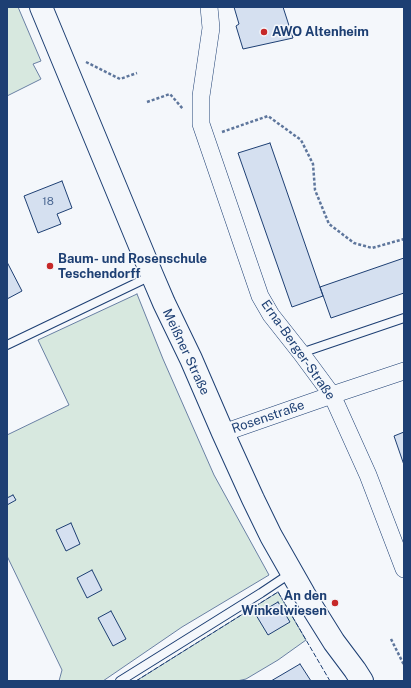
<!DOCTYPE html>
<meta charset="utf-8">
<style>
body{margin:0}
#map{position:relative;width:411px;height:688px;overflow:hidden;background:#f4f7fb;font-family:"Public Sans",sans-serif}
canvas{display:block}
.frame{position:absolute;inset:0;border:8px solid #1d3f73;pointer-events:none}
</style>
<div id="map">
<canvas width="411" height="688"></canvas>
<div class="frame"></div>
</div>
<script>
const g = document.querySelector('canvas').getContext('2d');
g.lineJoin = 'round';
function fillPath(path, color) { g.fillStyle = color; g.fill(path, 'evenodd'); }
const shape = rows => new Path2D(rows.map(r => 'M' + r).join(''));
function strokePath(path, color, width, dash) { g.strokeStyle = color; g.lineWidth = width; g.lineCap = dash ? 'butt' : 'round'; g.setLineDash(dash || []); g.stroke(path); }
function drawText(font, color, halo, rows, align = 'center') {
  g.font = font + ' "Public Sans",sans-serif'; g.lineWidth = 3; g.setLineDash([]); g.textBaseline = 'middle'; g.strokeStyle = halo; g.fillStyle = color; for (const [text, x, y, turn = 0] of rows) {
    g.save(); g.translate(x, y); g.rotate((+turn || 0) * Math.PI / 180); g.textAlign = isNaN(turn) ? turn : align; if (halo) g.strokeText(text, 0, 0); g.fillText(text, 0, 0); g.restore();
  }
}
const green = shape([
 [7,7,18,7,41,61,33,64,41,79,7,96,7,7],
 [137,294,163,359,214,475,269,575,182,627,103,681,59,681,62,670,7,556,7,435,69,405,38,340,137,294],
 [278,592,306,640,278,660,246,679,237,681,136,681,278,592]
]);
const building = shape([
 [234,7,283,7,293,38,243,49,236,26,239,24,234,7],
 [270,143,323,296,292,307,238,153,270,143],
 [62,181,72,208,57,214,61,224,38,233,24,196,62,181],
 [404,258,404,293,331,318,320,287,404,258],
 [7,262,22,291,7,299,7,262],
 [404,432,404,465,394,436,404,432],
 [13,495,16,500,7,505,7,498,13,495],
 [71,523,80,544,66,551,56,530,71,523],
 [92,570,102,590,87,598,77,578,92,570],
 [278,602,290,622,268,635,256,615,278,602],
 [111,611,126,639,113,646,98,618,111,611],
 [300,664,311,681,271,681,300,664]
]);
const path = shape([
 [86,62,120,79,137,73],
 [147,102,170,94,183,109],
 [222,132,268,116,301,140,313,164,315,190,329,224,354,243,372,248,404,239],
 [391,639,404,665]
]);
const service = shape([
 [7,345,151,276],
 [301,353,404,318],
 [120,681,261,593,291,573]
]);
const minor = shape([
 [209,7,211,28,201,96,201,124,260,296,271,315,301,353,332,395,368,475,404,569],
 [223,433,332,395,404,371]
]);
const primary = shape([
 [41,7,152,275,164,303,191,359,223,433,253,499,271,536,304,594,334,642,355,670,362,681]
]);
const fence = shape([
 [136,681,278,592,330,681]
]);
const markers = [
 [264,32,4,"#c62828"],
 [50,266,4,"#c62828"],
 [335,603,4,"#c62828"]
];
const numberNames = [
 ["18",48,202]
];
const poiNames = [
 ["AWO Altenheim",272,32],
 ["Baum- und Rosenschule",58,259],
 ["Teschendorff",58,274],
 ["An den",327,596,"right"],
 ["Winkelwiesen",327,611,"right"]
];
const streetNames = [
 ["Erna-Berger-Straße",298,350,55],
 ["Meißner Straße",186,352,65],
 ["Rosenstraße",268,417,-19]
];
fillPath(green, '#d7e8df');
strokePath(green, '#687fa3', 1);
fillPath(building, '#d5e0f0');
strokePath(building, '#1d3f73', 1);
strokePath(service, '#1d3f73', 10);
strokePath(minor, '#1d3f73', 18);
strokePath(primary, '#1d3f73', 24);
strokePath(path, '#5e769c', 2.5, [3, 2]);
strokePath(service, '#f4f7fb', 8);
strokePath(minor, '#f4f7fb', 17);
strokePath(primary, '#f4f7fb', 22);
strokePath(fence, '#1d3f73', 1, [5, 2]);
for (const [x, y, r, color] of markers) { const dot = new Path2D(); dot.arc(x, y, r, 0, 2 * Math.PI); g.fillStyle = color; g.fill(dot); strokePath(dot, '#f4f7fb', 1.5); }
drawText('11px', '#4b6792', null, numberNames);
drawText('bold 13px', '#1d3f73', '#f4f7fb', poiNames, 'left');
drawText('13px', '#1d3f73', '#f4f7fb', streetNames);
</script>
